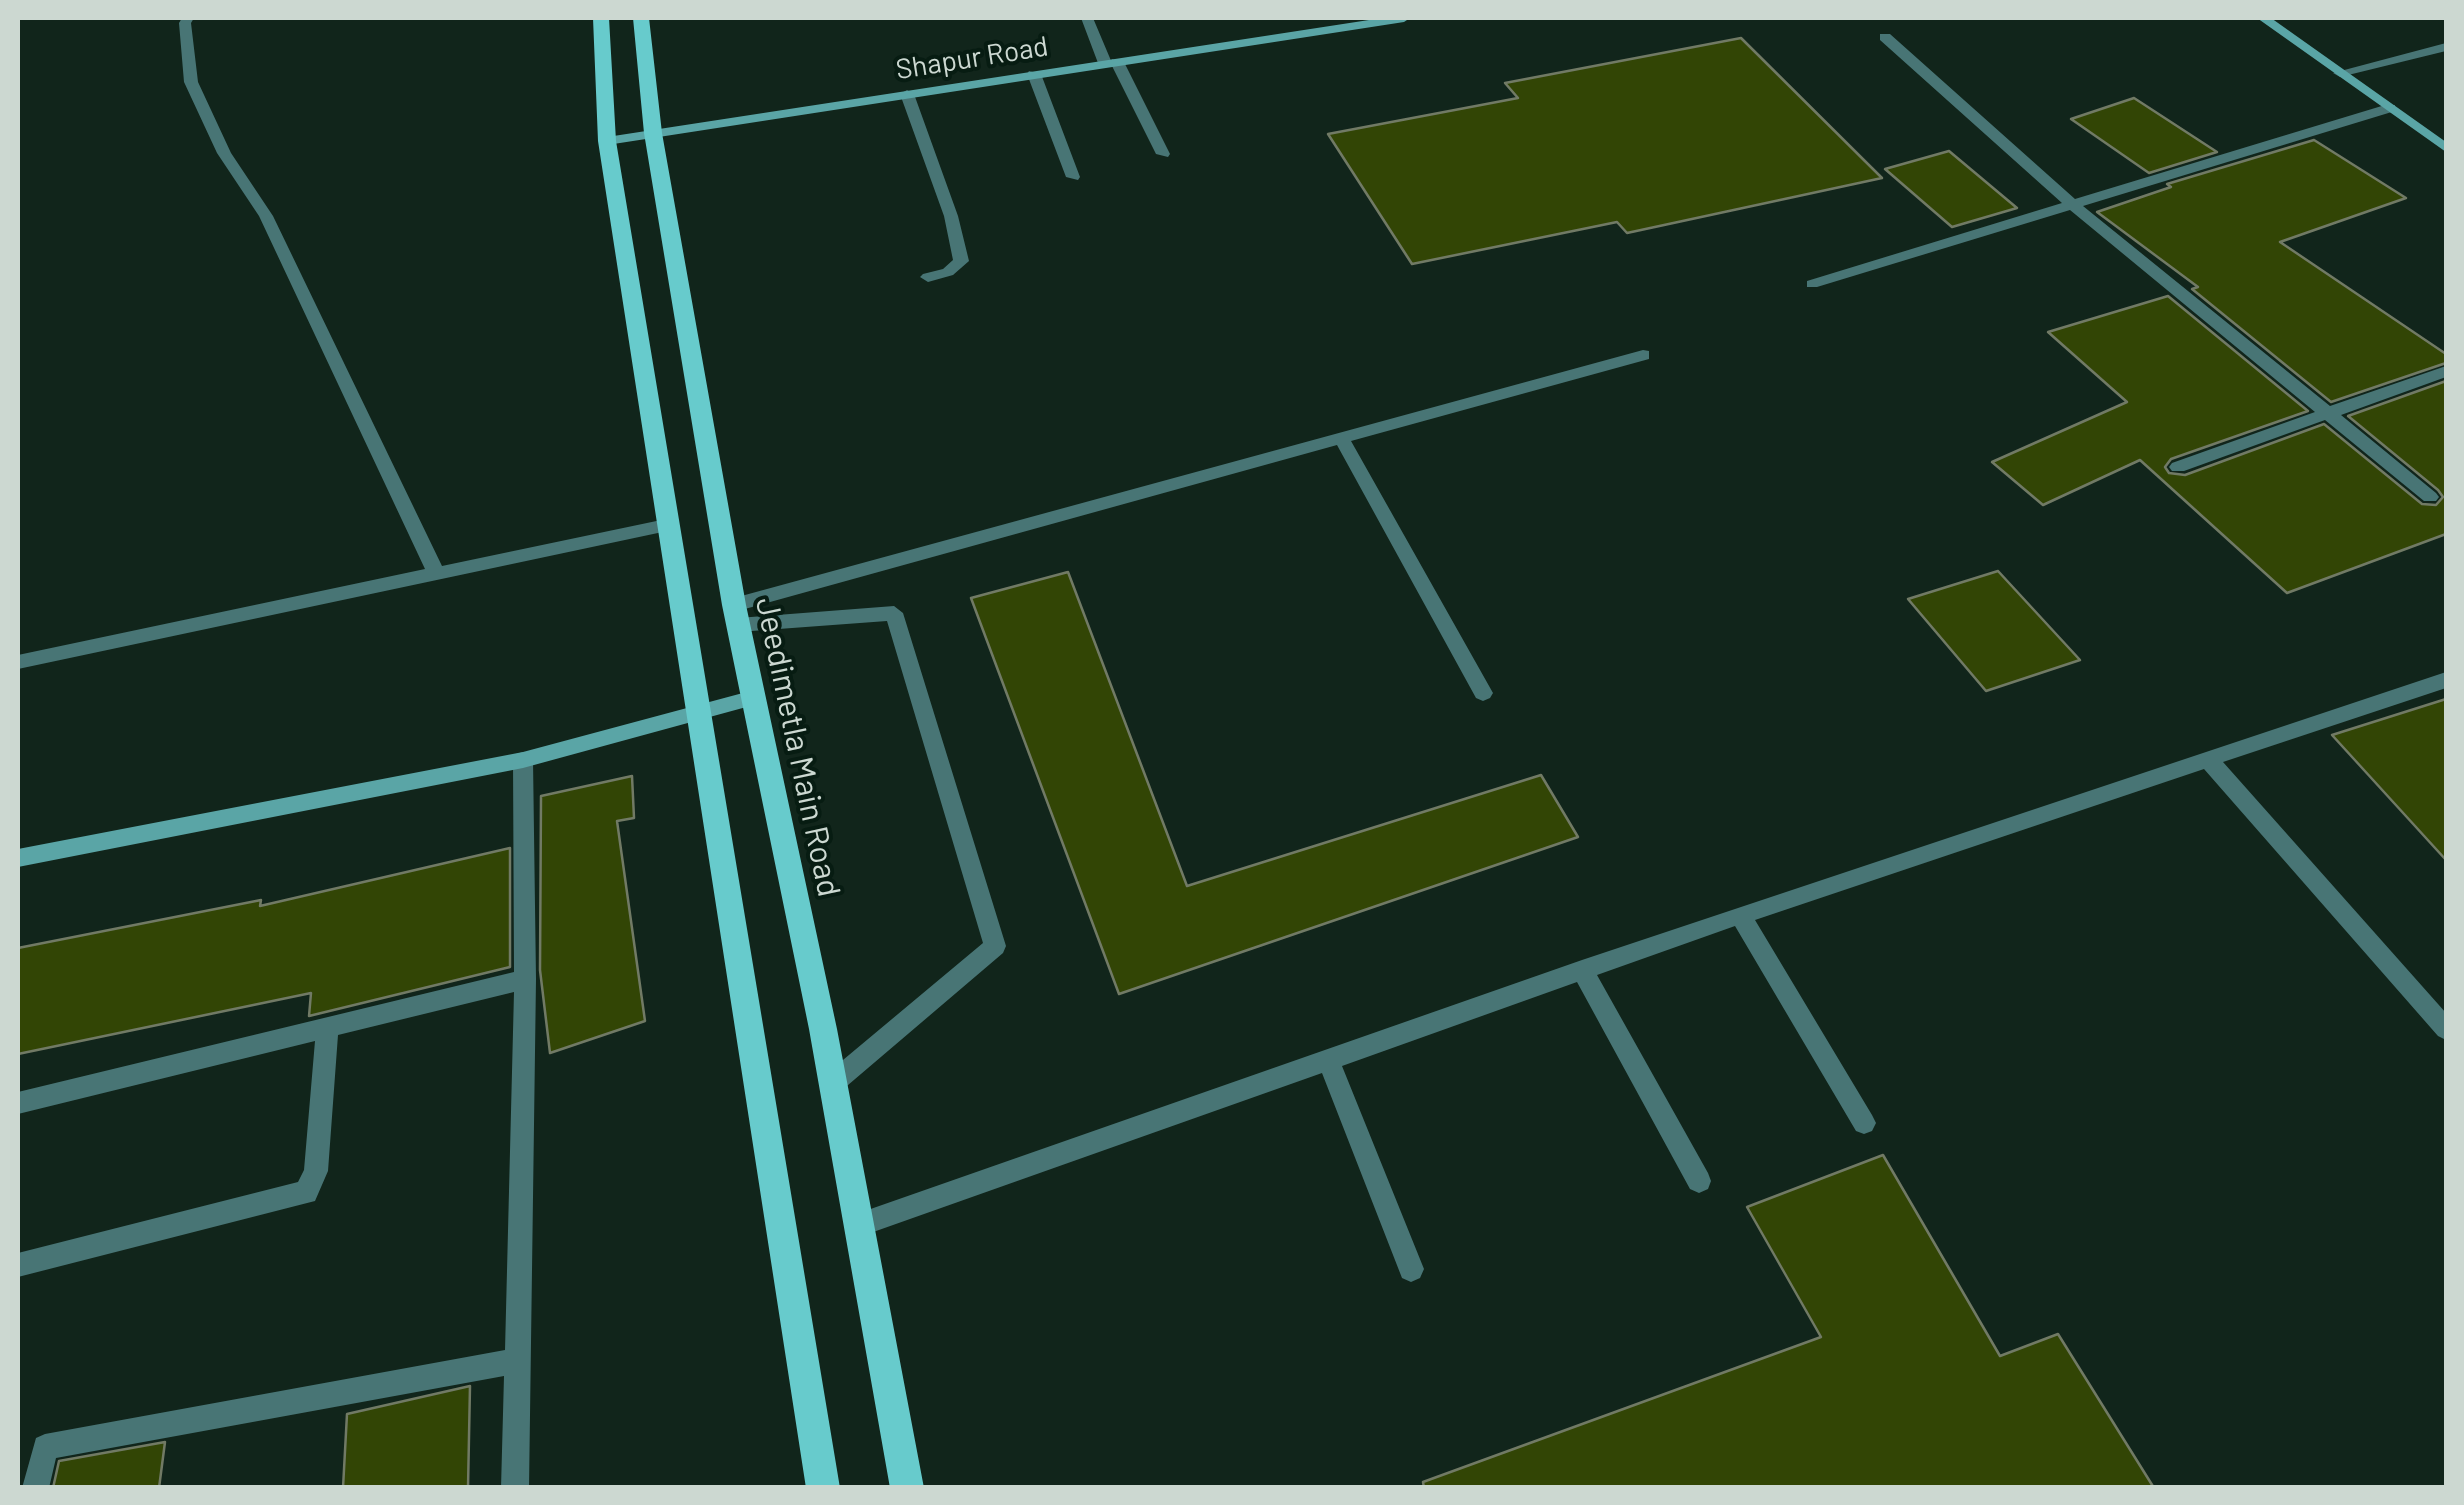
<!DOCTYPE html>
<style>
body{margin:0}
#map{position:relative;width:2464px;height:1505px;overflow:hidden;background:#11251b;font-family:Barlow,sans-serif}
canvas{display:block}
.frame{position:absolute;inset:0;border:20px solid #ccd8d1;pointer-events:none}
</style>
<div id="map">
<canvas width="2464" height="1505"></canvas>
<div class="frame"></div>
</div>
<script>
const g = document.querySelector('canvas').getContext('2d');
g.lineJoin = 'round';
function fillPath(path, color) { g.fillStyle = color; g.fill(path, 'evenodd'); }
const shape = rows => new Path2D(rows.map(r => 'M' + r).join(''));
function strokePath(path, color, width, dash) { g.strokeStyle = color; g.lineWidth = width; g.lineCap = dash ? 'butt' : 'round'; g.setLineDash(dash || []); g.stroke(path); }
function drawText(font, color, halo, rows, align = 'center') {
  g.font = font + ' Barlow,sans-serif'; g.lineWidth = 8; g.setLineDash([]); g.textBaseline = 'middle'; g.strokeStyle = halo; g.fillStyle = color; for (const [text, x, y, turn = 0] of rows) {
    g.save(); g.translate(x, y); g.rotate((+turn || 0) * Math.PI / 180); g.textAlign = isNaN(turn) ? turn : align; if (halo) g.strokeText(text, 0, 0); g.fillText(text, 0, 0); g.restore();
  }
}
const building = shape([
 [1741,38,1882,178,1627,233,1617,222,1412,264,1328,134,1518,98,1505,83,1741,38],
 [2134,98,2217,152,2149,173,2071,119,2134,98],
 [2314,140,2406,198,2280,242,2446,354,2446,363,2331,402,2192,289,2198,287,2097,212,2171,187,2167,184,2314,140],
 [1949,151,2017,208,1952,227,1885,169,1949,151],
 [2168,296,2308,411,2171,459,2165,467,2169,473,2185,475,2324,424,2422,504,2436,505,2443,497,2438,490,2348,416,2446,381,2446,534,2287,593,2140,460,2043,505,1992,462,2127,402,2048,332,2168,296],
 [1998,571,2080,660,1986,691,1908,599,1998,571],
 [1068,572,1187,886,1541,775,1578,837,1119,994,971,598,1068,572],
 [2446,699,2446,860,2332,735,2446,699],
 [632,776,634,818,617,821,645,1021,550,1053,540,970,541,796,632,776],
 [510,848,510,967,309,1016,311,993,18,1054,18,948,261,900,260,906,510,848],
 [1883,1155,2000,1356,2058,1334,2154,1488,1424,1488,1423,1482,1821,1337,1747,1207,1883,1155],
 [470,1386,468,1488,343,1488,347,1414,470,1386],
 [165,1442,159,1488,53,1488,59,1461,165,1442]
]);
const lane = shape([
 [182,18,194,18,191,23,198,82,231,153,273,216,442,566,666,519,675,525,672,530,18,669,18,655,425,569,259,216,217,153,184,82,179,23,182,18],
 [1880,34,1890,34,2075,199,2385,105,2395,105,2395,111,2083,206,2330,406,2446,366,2446,377,2341,415,2436,493,2439,497,2436,501,2424,501,2325,420,2184,471,2172,471,2169,467,2172,463,2315,412,2070,210,1817,287,1807,287,1807,281,2062,203,1880,40,1880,34],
 [2446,43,2446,51,2340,77,2333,73,2446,43],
 [1112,59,1124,62,1170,154,1168,157,1156,154,1110,62,1112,59],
 [1029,71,1041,74,1080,177,1078,180,1066,177,1027,74,1029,71],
 [907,90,914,94,958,216,969,261,953,275,928,282,920,277,923,274,943,269,953,260,944,216,900,94,907,90],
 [1643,350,1649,351,1649,359,1351,441,1493,693,1490,698,1483,701,1476,698,1337,445,734,612,725,605,734,598,1643,350],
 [894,606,903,613,1006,946,1003,953,841,1091,833,1094,825,1091,821,1083,825,1075,983,943,887,621,738,632,729,625,738,618,894,606],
 [2446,672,2446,688,2223,762,2446,1013,2446,1040,2438,1036,2204,769,1755,920,1872,1115,1876,1123,1872,1131,1864,1134,1856,1131,1735,926,1597,975,1708,1173,1711,1181,1708,1189,1699,1193,1690,1189,1577,982,1342,1066,1424,1269,1420,1278,1411,1282,1402,1278,1322,1073,862,1236,853,1233,850,1224,853,1215,862,1212,1582,960,2446,672]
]);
const street = shape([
 [1081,18,1093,18,1112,63,1110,66,1098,63,1081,18],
 [523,752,530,754,533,760,536,979,529,1488,501,1488,504,1376,56,1458,49,1488,22,1488,36,1438,45,1434,505,1350,514,992,338,1035,328,1171,315,1201,18,1277,18,1253,298,1182,304,1170,315,1041,18,1114,18,1092,514,972,513,760,516,754,523,752]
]);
const secondary = shape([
 [1382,18,1410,18,1404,22,607,145,600,141,607,137,1382,18],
 [2257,18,2271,18,2446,142,2446,152,2257,18],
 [754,690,761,693,764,698,761,703,523,768,18,867,18,849,523,752,754,690]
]);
const primary = shape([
 [593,18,609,18,616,141,840,1488,806,1488,598,141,593,18],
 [633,18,649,18,662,133,746,605,837,1029,924,1488,890,1488,809,1029,722,605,644,133,633,18]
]);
const farStreetnames = [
 ["Shapur Road",972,58,-9]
];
const streetNames = [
 ["Jeedimetla Main Road",798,747,78]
];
fillPath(building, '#324505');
strokePath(building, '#717a65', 2.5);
fillPath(lane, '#487575');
fillPath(street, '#487575');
fillPath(secondary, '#5aa5a6');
fillPath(primary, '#67cbcc');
drawText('28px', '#ccd8d1', '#071c12', farStreetnames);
drawText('32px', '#ccd8d1', '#071c12', streetNames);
</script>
